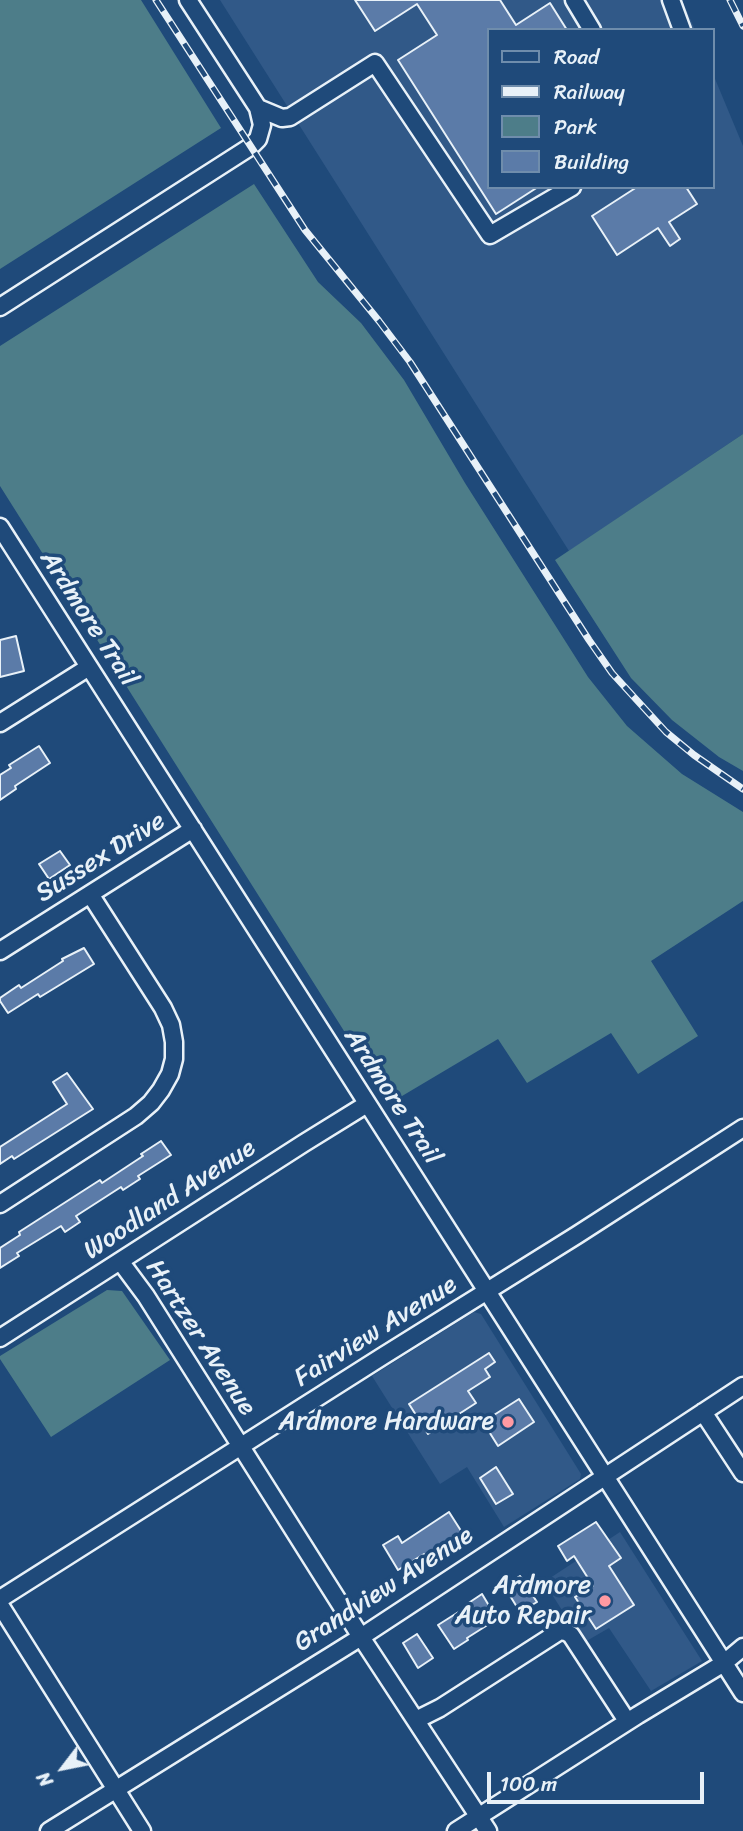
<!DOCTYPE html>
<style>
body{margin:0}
#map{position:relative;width:743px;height:1831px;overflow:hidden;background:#1f4a7a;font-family:Sriracha,sans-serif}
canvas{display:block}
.legend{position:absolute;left:487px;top:28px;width:228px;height:161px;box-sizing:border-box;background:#1f4a7a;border:2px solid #6f8dac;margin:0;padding:9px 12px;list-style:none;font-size:21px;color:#e8f1f8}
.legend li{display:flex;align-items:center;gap:14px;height:35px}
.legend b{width:35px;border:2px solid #6f8dac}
.north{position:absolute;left:28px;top:1733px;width:70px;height:70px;-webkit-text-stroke:5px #1f4a7a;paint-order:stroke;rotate:238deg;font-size:19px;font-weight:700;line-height:28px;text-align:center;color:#e8f1f8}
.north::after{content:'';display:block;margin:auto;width:24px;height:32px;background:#e8f1f8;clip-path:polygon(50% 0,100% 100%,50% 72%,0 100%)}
.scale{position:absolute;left:487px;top:1772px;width:217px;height:32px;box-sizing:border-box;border:4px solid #e8f1f8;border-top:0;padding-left:9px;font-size:21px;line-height:24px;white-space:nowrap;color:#e8f1f8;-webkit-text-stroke:5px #1f4a7a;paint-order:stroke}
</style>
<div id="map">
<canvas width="743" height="1831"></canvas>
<ul class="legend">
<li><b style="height:9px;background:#1f4a7a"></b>Road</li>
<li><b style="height:9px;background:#e8f1f8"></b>Railway</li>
<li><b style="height:19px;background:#4d7d89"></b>Park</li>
<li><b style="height:19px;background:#5b7ba8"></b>Building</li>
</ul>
<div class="north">N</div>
<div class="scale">100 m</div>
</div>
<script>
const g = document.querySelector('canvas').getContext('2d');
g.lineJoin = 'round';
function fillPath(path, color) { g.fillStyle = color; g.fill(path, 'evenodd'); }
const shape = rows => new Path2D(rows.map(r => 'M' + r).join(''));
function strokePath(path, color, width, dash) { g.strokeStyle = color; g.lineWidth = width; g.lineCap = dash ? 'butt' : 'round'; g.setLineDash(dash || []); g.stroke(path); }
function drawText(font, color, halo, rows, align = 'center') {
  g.font = font + ' Sriracha,sans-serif'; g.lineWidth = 7; g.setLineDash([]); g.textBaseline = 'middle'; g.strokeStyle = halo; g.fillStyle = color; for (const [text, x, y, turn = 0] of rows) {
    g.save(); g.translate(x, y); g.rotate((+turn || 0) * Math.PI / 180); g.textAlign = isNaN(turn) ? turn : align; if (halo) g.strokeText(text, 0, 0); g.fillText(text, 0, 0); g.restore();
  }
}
const built = shape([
 [220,0,682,0,695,30,489,30,489,187,713,187,713,74,743,146,743,434,569,551],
 [474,1312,481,1314,581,1474,580,1479,504,1527,467,1467,440,1484,372,1376],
 [620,1532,702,1661,651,1691,609,1628,583,1643,544,1582]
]);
const green = shape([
 [0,0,141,0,221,128,0,269],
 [254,184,318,282,361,323,404,380,465,483,588,677,627,726,682,774,743,812,743,901,651,961,698,1036,638,1074,611,1033,527,1083,498,1039,397,1099,380,1088,0,486,0,346],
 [743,434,743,771,719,757,672,720,631,678,555,560],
 [107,1290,122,1291,170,1360,51,1437,0,1359,0,1356]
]);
const building = shape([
 [355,0,500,0,516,25,550,3,567,30,489,30,489,187,538,187,496,214,398,60,437,35,417,4,375,31,355,0],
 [637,187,686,187,697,204,669,222,680,239,670,246,658,228,617,255,592,216,637,187],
 [16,636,24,671,0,677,0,640,16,636],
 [39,746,50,763,15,786,16,789,0,800,0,775,11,768,9,765,39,746],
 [60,851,70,865,49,879,39,864,60,851],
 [84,948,94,964,40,997,38,994,8,1013,0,1001,0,998,19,985,21,988,63,961,62,959,84,948],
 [67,1073,93,1109,14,1159,12,1156,0,1164,0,1147,67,1104,53,1082,67,1073],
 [161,1141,171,1155,138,1176,140,1179,123,1190,121,1187,76,1216,80,1222,65,1232,61,1226,17,1253,19,1256,0,1268,0,1248,20,1235,19,1232,100,1180,102,1183,143,1156,141,1154,161,1141],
 [489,1353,495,1362,485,1369,490,1377,468,1391,476,1403,428,1434,409,1404,489,1353],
 [519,1399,534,1422,498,1446,483,1422,519,1399],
 [496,1467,513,1494,496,1504,480,1478,496,1467],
 [449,1512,465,1537,428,1560,424,1554,398,1570,383,1545,398,1536,402,1543,449,1512],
 [596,1522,621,1558,609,1566,634,1605,596,1629,575,1597,593,1586,574,1556,567,1561,558,1546,596,1522],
 [520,1576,537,1602,520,1612,504,1586,520,1576],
 [482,1594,497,1619,467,1638,468,1640,454,1649,438,1625,468,1606,467,1604,482,1594],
 [417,1634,433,1658,418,1668,403,1643,417,1634]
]);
const minor = shape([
 [574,0,592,30],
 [671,0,682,30],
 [258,108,282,118,290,117,375,63,490,235,572,187],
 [0,307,250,147,258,139,262,125,258,108,188,0],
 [0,527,743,1693],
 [0,723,89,667],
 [0,951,193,829],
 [0,1204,136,1116,151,1103,161,1090,170,1074,174,1059,174,1042,171,1025,163,1008,90,894],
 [120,1261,146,1296,361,1637,488,1831],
 [0,1338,304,1143,367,1104],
 [703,1412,743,1473],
 [0,1599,383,1356,577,1235,743,1128],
 [0,1605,142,1831],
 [416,1720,440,1708,560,1631,566,1632,571,1635,627,1721],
 [49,1831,361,1637,743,1386],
 [456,1831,638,1715,724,1663,743,1647]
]);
const rail = shape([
 [156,0,305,230,379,321,410,362,589,640,612,673,666,732,694,755,743,789],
 [730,0,743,26]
]);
const markers = [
 [508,1422,7,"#ff9aa2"],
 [605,1601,7,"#ff9aa2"]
];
const streetNames = [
 ["Ardmore Trail",88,619,57],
 ["Sussex Drive",101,858,-32],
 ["Ardmore Trail",392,1097,57],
 ["Woodland Avenue",170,1200,-33],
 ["Fairview Avenue",376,1332,-32],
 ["Hartzer Avenue",200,1338,57],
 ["Grandview Avenue",384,1590,-33]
];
const poiNames = [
 ["Ardmore Hardware",494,1422],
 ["Ardmore",591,1586],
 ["Auto Repair",591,1616]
];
fillPath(built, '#315988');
fillPath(green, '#4d7d89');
fillPath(building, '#5b7ba8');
strokePath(building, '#e8f1f8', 2);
strokePath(minor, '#e8f1f8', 21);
strokePath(minor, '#1f4a7a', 16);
strokePath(rail, '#e8f1f8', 7);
strokePath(rail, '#1f4a7a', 4.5, [13]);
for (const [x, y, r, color] of markers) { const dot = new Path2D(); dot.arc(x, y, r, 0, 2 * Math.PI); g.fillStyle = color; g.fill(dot); strokePath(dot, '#1f4a7a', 2.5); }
drawText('26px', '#e8f1f8', '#1f4a7a', streetNames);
drawText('26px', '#e8f1f8', '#1f4a7a', poiNames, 'right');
</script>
